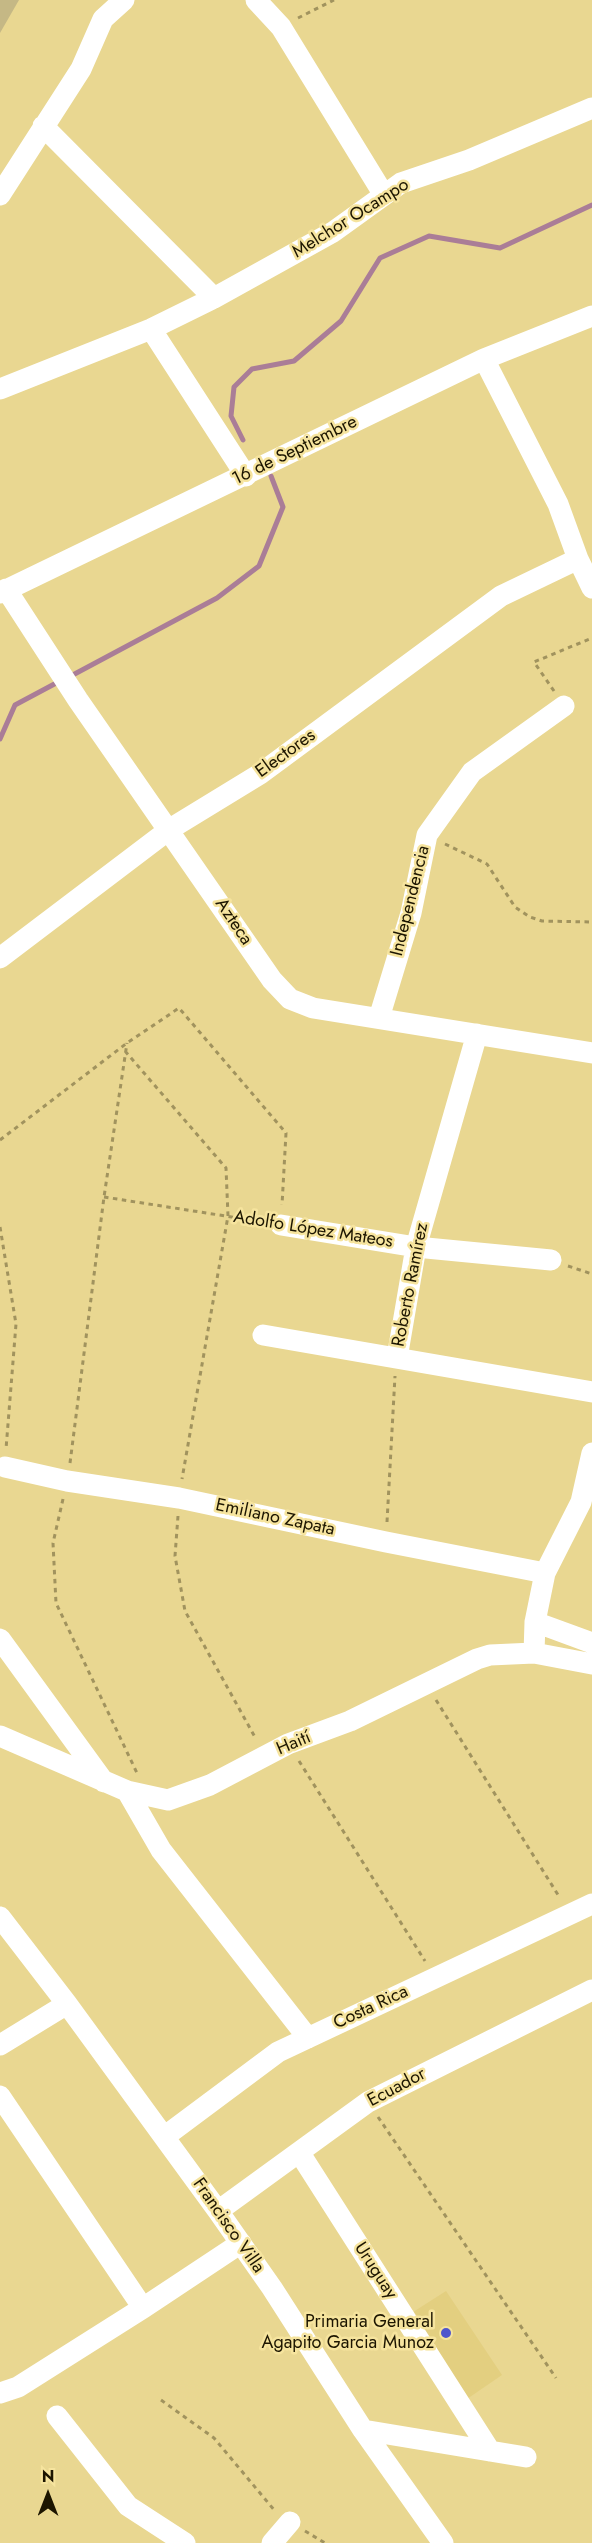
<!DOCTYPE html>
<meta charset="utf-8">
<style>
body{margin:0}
#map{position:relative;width:592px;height:2543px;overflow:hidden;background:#e9d791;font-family:Jost,sans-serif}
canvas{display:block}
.north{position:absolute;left:18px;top:2465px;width:60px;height:60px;-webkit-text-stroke:4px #f6e49e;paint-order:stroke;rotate:0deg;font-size:16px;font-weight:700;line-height:24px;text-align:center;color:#1c1500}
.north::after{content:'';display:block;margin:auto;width:21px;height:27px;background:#1c1500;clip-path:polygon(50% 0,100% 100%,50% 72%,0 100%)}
</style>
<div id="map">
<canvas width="592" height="2543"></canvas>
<div class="north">N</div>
</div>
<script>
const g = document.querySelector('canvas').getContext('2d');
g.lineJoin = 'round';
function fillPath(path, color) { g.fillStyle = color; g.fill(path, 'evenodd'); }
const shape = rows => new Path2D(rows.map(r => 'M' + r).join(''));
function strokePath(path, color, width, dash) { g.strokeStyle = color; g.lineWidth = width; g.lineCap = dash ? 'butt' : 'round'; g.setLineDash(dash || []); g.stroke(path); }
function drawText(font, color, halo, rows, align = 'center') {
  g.font = font + ' Jost,sans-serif'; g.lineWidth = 5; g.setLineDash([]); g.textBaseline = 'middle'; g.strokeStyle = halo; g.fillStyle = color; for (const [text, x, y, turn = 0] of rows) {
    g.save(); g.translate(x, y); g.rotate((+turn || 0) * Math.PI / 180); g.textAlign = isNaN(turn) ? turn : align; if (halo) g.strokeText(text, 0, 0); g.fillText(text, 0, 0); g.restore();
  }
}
const built = shape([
 [446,2291,502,2375,467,2399,410,2314]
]);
const green = shape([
 [0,0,19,0,0,33]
]);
const stream = shape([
 [243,440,231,416,234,387,252,369,294,361,341,321,380,258,429,236,500,248,592,205],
 [69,677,217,598,259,566,283,507,271,476],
 [0,739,15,705,60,681]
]);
const path = shape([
 [298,18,334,0],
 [554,691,534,662,592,638],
 [445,844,487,864,515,907,530,917,542,921,592,922],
 [125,1051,226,1168,228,1216,182,1479],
 [0,1140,127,1043,179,1008,286,1133,282,1205],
 [104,1197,264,1222],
 [0,1227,16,1324,6,1449],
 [568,1266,592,1274],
 [70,1463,104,1197,127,1043],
 [63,1499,53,1543,56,1603,137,1773],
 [178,1516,175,1556,185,1611,256,1739],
 [387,1522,395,1376],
 [436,1700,560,1898],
 [299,1761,425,1961],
 [378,2117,556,2378],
 [161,2400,214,2438,275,2511],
 [305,2531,325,2543]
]);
const minor = shape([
 [256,0,281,27,384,195],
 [43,126,214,298],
 [0,195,81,69,103,19,124,0],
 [151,329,246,476],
 [484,359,558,504,578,559,592,588],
 [0,389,151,329,214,298,333,232,401,183,469,160,592,108],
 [6,589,78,700,272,980,290,999,313,1008,592,1053],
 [0,593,484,359,592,316],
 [0,958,170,829,260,774,501,596,578,559],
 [379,1018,411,913,427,835,472,772,564,706],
 [281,1225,416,1247,551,1260],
 [263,1335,592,1392],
 [397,1358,416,1247,477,1034],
 [5,1467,67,1481,179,1498,386,1542,545,1573],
 [535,1622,592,1643],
 [0,1639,104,1782],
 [534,1653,535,1622,545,1573,581,1502,592,1453],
 [0,1736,127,1791,168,1800,210,1785,288,1744,350,1721,477,1659,490,1655,534,1653,592,1664],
 [127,1791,161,1850,308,2038],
 [0,1917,67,2004,218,2211,272,2288,363,2430,443,2543],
 [0,2045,67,2004],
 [0,2096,143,2308],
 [164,2137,278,2052,592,1904],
 [299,2152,490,2451],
 [218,2211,368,2102,592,1990],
 [0,2393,18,2387,143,2308,241,2243],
 [57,2416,128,2506,185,2543],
 [363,2430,526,2457],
 [272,2543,290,2522]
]);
const markers = [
 [446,2333,6,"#4f56cc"]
];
const streetNames = [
 ["Melchor Ocampo",351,219,-32],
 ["16 de Septiembre",295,451,-26],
 ["Electores",286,754,-36],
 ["Independencia",411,901,-76],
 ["Azteca",233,922,56],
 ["Adolfo López Mateos",313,1230,9],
 ["Roberto Ramírez",411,1285,-79],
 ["Emiliano Zapata",275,1518,12],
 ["Haití",294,1744,-23],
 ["Costa Rica",371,2008,-25],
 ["Ecuador",397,2088,-28],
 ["Francisco Villa",228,2226,55],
 ["Uruguay",375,2271,57]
];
const poiNames = [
 ["Primaria General",434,2323],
 ["Agapito Garcia Munoz",434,2344]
];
fillPath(built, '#e3cf80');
fillPath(green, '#c5b885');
strokePath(stream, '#aa7d97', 5);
strokePath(path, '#a1935e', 3, [4.5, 4.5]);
strokePath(minor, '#fff', 21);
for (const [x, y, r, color] of markers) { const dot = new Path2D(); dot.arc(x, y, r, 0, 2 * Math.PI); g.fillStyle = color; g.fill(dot); strokePath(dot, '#f6e49e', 2); }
drawText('18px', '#1c1500', '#f6e49e', streetNames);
drawText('18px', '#1c1500', '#f6e49e', poiNames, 'right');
</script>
